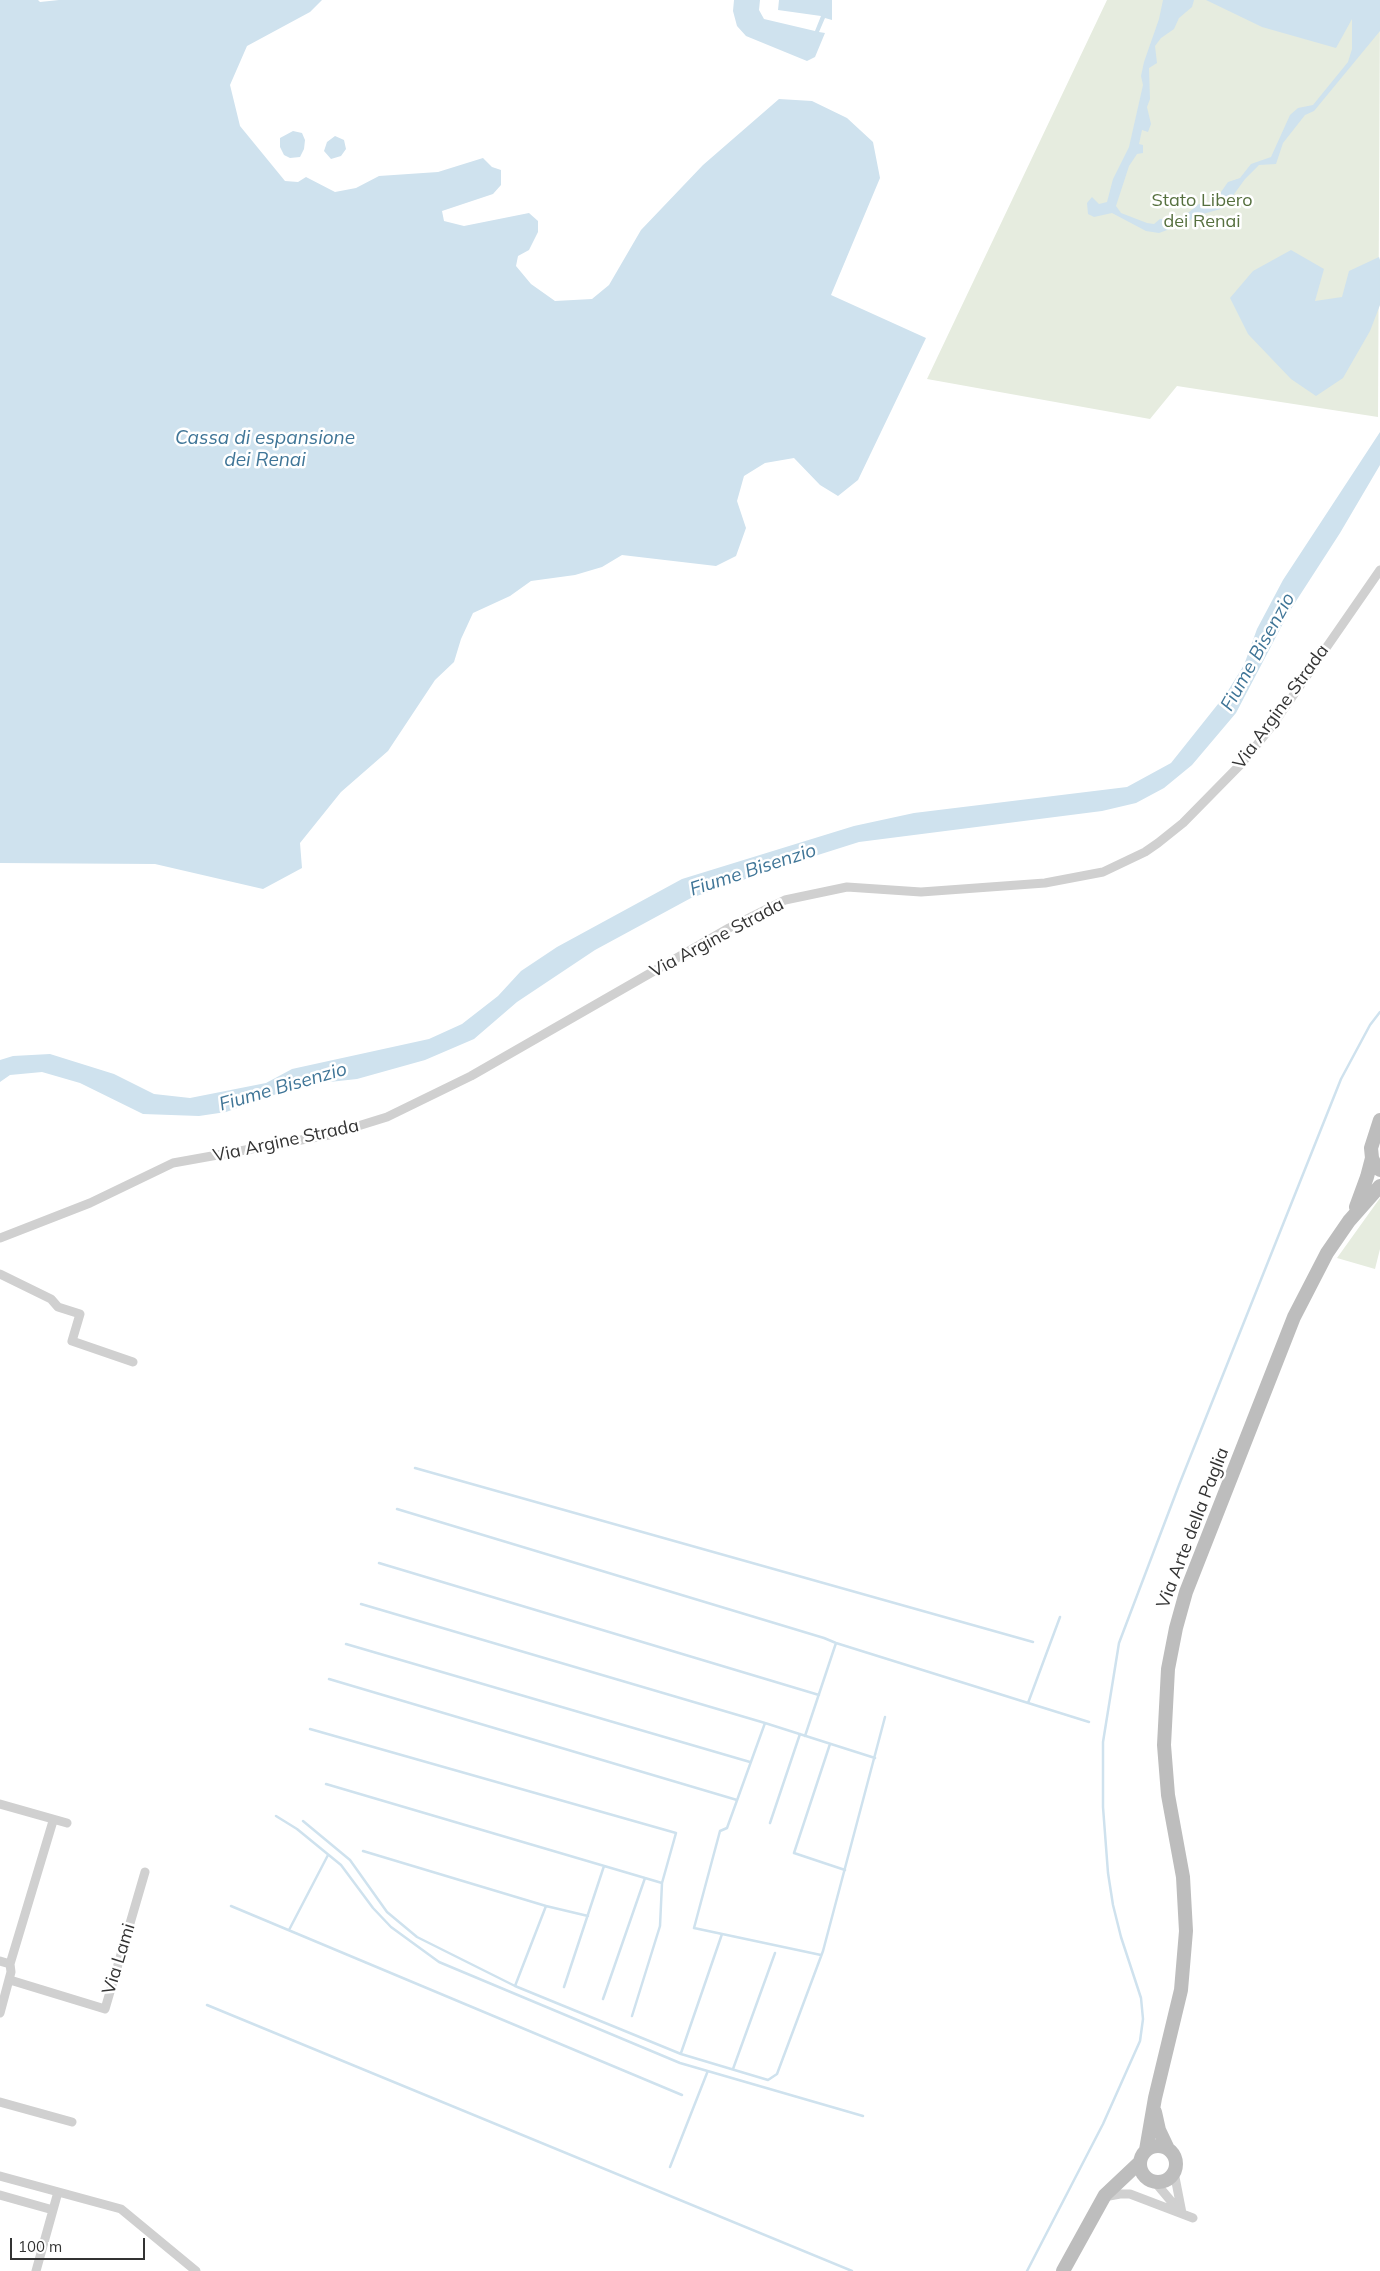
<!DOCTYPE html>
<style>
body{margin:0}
#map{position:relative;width:1380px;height:2271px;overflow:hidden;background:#fff;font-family:Mulish,sans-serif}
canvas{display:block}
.scale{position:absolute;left:10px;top:2238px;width:135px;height:22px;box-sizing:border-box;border:2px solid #333;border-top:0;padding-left:6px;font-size:15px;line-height:18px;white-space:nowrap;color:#333;-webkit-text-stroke:4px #fff;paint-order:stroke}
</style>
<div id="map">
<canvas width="1380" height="2271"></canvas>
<div class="scale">100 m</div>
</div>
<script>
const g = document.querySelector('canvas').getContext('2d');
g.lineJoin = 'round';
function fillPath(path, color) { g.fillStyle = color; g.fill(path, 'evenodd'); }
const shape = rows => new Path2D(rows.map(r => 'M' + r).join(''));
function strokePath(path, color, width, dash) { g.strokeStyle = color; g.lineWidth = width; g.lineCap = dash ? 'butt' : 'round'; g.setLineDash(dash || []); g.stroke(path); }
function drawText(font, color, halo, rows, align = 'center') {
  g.font = font + ' Mulish,sans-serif'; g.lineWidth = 5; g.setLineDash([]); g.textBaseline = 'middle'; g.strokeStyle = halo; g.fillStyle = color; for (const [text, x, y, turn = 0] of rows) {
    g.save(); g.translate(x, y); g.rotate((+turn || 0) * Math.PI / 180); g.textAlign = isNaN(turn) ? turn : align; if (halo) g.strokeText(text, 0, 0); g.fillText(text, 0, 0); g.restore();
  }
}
const green = shape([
 [1107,0,1380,0,1378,417,1177,386,1150,419,927,379],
 [1380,1198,1380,1249,1375,1269,1337,1258]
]);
const water = shape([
 [0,0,38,0,40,2,59,0,322,0,310,12,247,46,230,85,240,126,285,181,298,182,306,177,335,192,356,188,379,176,438,172,483,158,492,167,501,170,501,185,493,194,442,211,444,221,464,226,529,213,538,221,538,232,529,250,518,256,516,266,531,284,555,301,592,299,609,285,641,230,703,165,779,99,812,101,847,118,873,142,880,178,831,295,926,338,858,480,838,496,820,485,794,458,765,463,744,476,737,501,746,528,736,556,716,566,622,555,602,567,575,575,531,581,510,596,473,613,461,639,454,662,435,680,388,751,341,792,300,843,302,868,263,889,155,864,0,863],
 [734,0,760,0,759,10,764,19,815,31,821,16,778,10,779,0,832,0,832,20,825,18,819,32,825,33,815,57,807,61,746,36,737,26,733,11],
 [1163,0,1194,0,1192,7,1179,18,1174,29,1161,38,1155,46,1157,63,1149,68,1150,99,1147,107,1151,124,1148,132,1142,130,1139,144,1143,145,1143,153,1137,154,1129,166,1116,206,1121,213,1147,223,1154,224,1160,219,1173,220,1184,216,1199,204,1215,203,1221,198,1221,192,1228,182,1240,178,1251,164,1271,157,1290,115,1298,108,1313,105,1348,62,1352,49,1352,19,1336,48,1262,27,1206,0,1380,0,1380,31,1314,111,1305,115,1283,143,1276,164,1259,165,1245,179,1224,208,1203,214,1197,212,1189,222,1159,233,1146,231,1112,213,1094,217,1088,214,1087,203,1092,197,1099,204,1107,202,1113,179,1129,147,1143,85,1141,76,1144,62,1159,19],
 [293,131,302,133,305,140,304,149,300,157,290,158,284,155,280,147,280,138],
 [335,136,344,140,346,149,341,156,331,159,324,151,327,142],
 [1291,250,1324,269,1315,301,1342,297,1349,271,1379,257,1380,260,1380,305,1370,331,1343,378,1316,396,1291,379,1248,334,1230,298,1253,271],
 [1380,432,1380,465,1340,533,1289,612,1236,713,1192,765,1164,788,1136,803,1102,811,859,842,780,867,691,898,595,950,517,1002,474,1039,425,1060,357,1079,302,1085,226,1112,199,1116,143,1114,80,1083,42,1072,10,1075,0,1082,0,1060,13,1056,50,1054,114,1074,154,1094,190,1098,266,1083,292,1069,429,1039,462,1024,498,996,521,971,557,947,682,879,854,826,914,813,1127,787,1171,763,1226,694,1244,665,1257,629,1283,580]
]);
const stream = shape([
 [415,1468,1033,1642],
 [397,1509,824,1638,836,1643,1089,1722],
 [379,1563,819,1695],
 [361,1604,765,1723,875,1758],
 [346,1644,750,1762],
 [329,1679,737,1800],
 [1028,1703,1060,1617],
 [765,1723,727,1828,720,1831,694,1928,821,1955],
 [310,1729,676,1833,662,1883,660,1926,632,2016],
 [805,1736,836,1643],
 [830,1744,794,1853,845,1870],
 [326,1784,662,1883],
 [276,1816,297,1829,341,1865,373,1908,391,1927,439,1962,680,2063,863,2116],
 [303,1821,350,1860,387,1912,417,1937,515,1986,681,2054,768,2080,777,2074,823,1951,885,1717],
 [770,1823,800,1734],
 [363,1851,546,1906,588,1916],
 [231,1906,682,2095],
 [289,1930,328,1855],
 [515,1986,546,1906],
 [564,1987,604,1866],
 [603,1999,645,1878],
 [207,2005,852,2271],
 [681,2053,722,1934],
 [733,2069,775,1953],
 [670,2167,707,2073],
 [1027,2271,1103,2124,1140,2041,1143,2019,1141,1998,1121,1937,1113,1905,1108,1873,1103,1807,1103,1742,1119,1643,1179,1485,1341,1079,1370,1025,1380,1012]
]);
const street = shape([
 [0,1238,90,1203,173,1163,329,1135,387,1117,471,1076,729,928,785,900,847,887,921,892,1045,883,1103,872,1145,852,1158,843,1183,823,1242,763,1272,726,1380,570],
 [0,1274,51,1299,58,1307,80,1314,72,1341,133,1362],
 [0,1804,67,1823],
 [0,1961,10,1964,11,1972,0,2013],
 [10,1964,53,1821],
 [10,1980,105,2009,145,1872],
 [0,2102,72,2122],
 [1174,2172,1182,2213],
 [0,2176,121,2209,196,2271],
 [1155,2182,1181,2213],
 [0,2195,53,2210],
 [1104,2197,1120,2194,1130,2194,1193,2218],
 [36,2271,58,2192]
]);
const secondary = shape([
 [1380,1120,1371,1148,1372,1158,1376,1167,1380,1170],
 [1356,1207,1367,1177,1372,1158],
 [1155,2112,1159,2130,1168,2149],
 '1140 2164a18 18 0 1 1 36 0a18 18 0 1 1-36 0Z',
 [1146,2150,1155,2098,1181,1990,1186,1931,1183,1877,1168,1795,1164,1745,1168,1669,1176,1628,1186,1592,1294,1317,1327,1253,1349,1221,1380,1186],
 [1063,2271,1105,2195,1140,2162]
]);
const parkNames = [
 ["Stato Libero",1202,201],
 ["dei Renai",1202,222]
];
const streetNames = [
 ["Via Argine Strada",1281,707,-54],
 ["Via Argine Strada",717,938,-28],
 ["Via Argine Strada",286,1141,-12],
 ["Via Arte della Paglia",1193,1528,-69],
 ["Via Lami",119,1959,-73]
];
const waterNames = [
 ["Cassa di espansione",265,438],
 ["dei Renai",265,460],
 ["Fiume Bisenzio",1258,652,-61],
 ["Fiume Bisenzio",753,870,-18],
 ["Fiume Bisenzio",283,1087,-16]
];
fillPath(green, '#e6ecdf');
fillPath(water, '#cfe2ee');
strokePath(stream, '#cfe2ee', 2.5);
strokePath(street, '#d0d0d0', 9);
strokePath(secondary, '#bdbdbd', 14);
drawText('18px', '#56703f', '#fff', parkNames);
drawText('18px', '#333', '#fff', streetNames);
drawText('italic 19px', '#3f7597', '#fff', waterNames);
</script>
